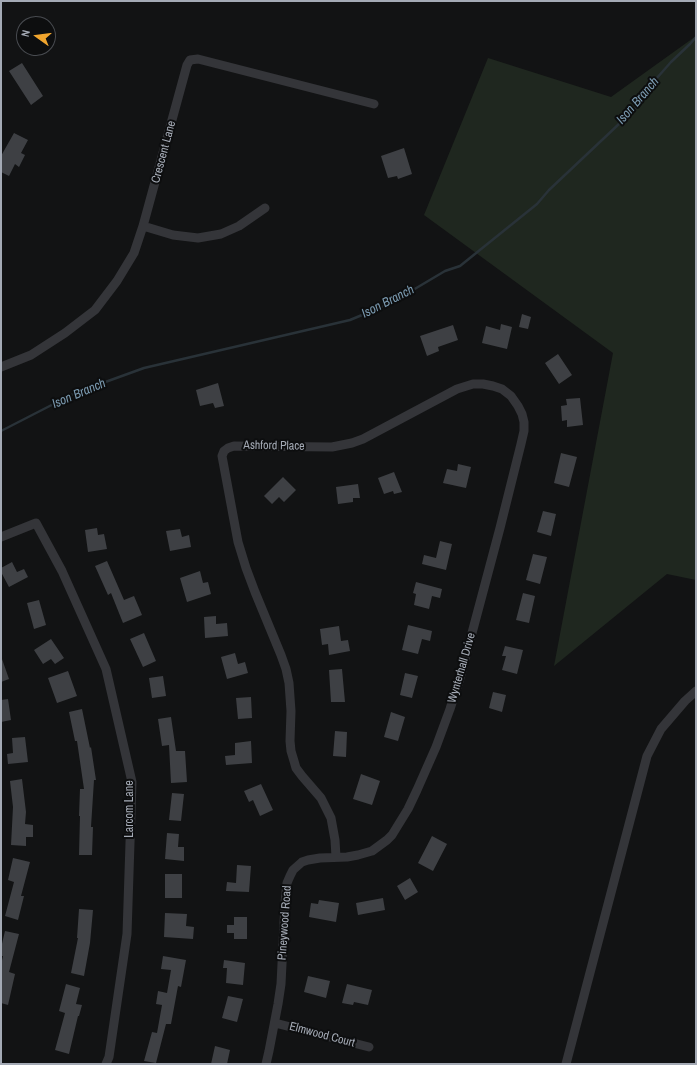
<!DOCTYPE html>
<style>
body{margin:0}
#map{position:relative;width:697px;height:1065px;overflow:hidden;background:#121314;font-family:"Archivo Narrow",sans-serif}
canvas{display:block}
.frame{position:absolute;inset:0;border:2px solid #a4aab5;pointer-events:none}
.north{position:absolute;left:16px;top:16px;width:40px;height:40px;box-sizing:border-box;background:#0d0e0f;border:1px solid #494c51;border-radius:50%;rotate:284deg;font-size:11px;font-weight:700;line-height:16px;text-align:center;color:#a4aab5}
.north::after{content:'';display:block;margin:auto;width:14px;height:18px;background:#f0a52e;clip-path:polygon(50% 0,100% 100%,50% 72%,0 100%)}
</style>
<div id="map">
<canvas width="697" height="1065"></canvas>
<div class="frame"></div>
<div class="north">N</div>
</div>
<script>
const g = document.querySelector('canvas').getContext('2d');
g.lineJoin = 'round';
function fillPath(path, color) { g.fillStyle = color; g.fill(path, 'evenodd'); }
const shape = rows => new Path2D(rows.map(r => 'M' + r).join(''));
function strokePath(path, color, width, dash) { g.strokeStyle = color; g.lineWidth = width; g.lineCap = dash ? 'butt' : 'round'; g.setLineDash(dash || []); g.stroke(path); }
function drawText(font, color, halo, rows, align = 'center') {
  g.font = font + ' "Archivo Narrow",sans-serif'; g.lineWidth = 4; g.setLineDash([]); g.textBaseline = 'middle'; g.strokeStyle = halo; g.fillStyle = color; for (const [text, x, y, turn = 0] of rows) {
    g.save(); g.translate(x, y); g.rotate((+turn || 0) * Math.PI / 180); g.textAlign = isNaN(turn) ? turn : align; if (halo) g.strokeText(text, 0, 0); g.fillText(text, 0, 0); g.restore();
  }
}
const green = shape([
 [696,36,696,580,667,574,554,666,613,353,424,215,488,58,611,97]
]);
const stream = shape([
 [1,431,75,393,144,368,350,320,391,303,445,271,460,266,537,204,549,190,637,107,649,87,671,62,690,44,696,37]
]);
const building = shape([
 [22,63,43,96,31,105,9,71],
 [14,133,28,140,21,153,25,155,19,167,15,164,9,176,1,172,1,156],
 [404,148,412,174,398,179,397,176,388,178,381,156],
 [522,314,531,317,528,329,519,327],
 [501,324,512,327,507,349,482,343,486,326,500,330],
 [453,325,458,340,438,347,439,351,427,356,420,336],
 [558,354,572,375,559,384,545,363],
 [218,383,224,406,215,408,213,403,200,406,196,390],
 [580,398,583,425,567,427,567,420,562,421,561,406,567,405,566,399],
 [561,453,577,457,569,487,554,483],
 [458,464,471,467,466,488,443,483,447,469,457,471],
 [394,472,402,492,394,494,393,491,384,494,378,478],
 [283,477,296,490,284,502,279,497,272,504,264,496],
 [358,484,360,498,353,498,353,502,338,504,336,487],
 [543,511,556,514,551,536,537,532],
 [97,528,98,535,104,534,107,549,88,552,85,530],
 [180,529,182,537,189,535,191,547,170,551,166,531],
 [440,541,452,544,446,570,422,564,424,555,436,558],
 [533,554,547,557,540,584,526,580],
 [107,561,124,600,134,596,142,615,123,623,111,593,108,595,95,566],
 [12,562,17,572,24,569,28,577,9,587,1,572,1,568],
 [200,571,203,583,208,582,211,594,187,602,180,578],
 [416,582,442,589,440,598,432,596,429,609,414,605,416,594,413,593],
 [523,593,535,596,529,623,516,620],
 [39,600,46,625,34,629,27,603],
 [216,616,216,624,227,623,228,636,205,638,204,617],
 [408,625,432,631,430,641,422,639,418,654,402,650],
 [339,626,341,641,348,640,350,651,329,655,328,644,322,645,320,629],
 [144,633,156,661,143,667,130,639],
 [51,639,64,658,55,664,51,659,43,664,34,650],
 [505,646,523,650,517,674,502,670,506,656,502,656],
 [235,653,238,664,245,662,248,673,227,679,221,657],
 [1,659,2,659,9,679,1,682],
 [342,669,345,702,331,702,329,670],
 [68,671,77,696,57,703,48,678],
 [405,673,418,676,412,698,400,695],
 [163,676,166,696,152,698,149,678],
 [493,692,506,695,502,712,489,708],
 [251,697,252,718,238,719,236,698],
 [8,699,11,720,1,722,1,700],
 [82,709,90,748,91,747,96,780,94,780,91,827,93,827,92,855,79,855,80,816,79,816,80,789,84,789,77,741,75,741,69,712],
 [391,712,405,717,398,741,384,737],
 [171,717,176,751,185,751,187,782,171,783,169,745,162,746,158,719],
 [335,731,347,732,346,757,333,756],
 [25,737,28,762,8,764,7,754,13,753,12,738],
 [251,741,252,763,226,765,225,756,235,755,235,743],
 [361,774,380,781,372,805,353,799],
 [22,779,26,812,25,824,33,825,33,837,26,837,26,846,11,845,13,807,10,781],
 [261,784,273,810,260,816,253,800,249,802,244,791],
 [172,793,184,794,181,821,169,820],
 [167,833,179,834,178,847,184,847,184,861,165,859],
 [432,836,447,844,433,871,418,863],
 [13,858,30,862,21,896,24,896,18,920,5,916,14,882,8,880],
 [237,865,251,866,249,892,226,891,227,882,236,883],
 [165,874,182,874,182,898,165,898],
 [410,878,418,892,405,900,397,886],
 [383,898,385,910,358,915,356,903],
 [319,900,339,903,336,922,309,917,311,903,318,904],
 [79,909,93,910,90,943,84,976,71,973,78,938,77,938],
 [165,913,187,914,186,926,194,927,193,939,164,937],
 [234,917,247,917,247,939,234,939,234,933,227,933,227,925,234,925],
 [5,931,19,934,9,972,15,974,8,1005,1,1003,1,965,3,956,1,956,1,948],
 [163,956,186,960,181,987,178,986,171,1024,166,1024,156,1063,144,1061,152,1032,157,1033,162,1005,156,1004,158,991,167,993,171,970,161,969],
 [224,960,245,963,243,985,226,983,227,968,223,968],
 [308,976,330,981,326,998,304,992],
 [66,984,80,988,76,1004,82,1005,79,1016,78,1016,69,1054,55,1050,65,1013,59,1011],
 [347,984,372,990,368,1005,354,1002,353,1005,342,1003],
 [228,996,243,999,237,1022,222,1018],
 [215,1046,230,1050,227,1064,211,1064]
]);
const minor = shape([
 [143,226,173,235,198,238,221,234,239,226,265,208],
 [1,367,31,355,65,333,95,310,117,281,134,253,143,226,187,65,190,60,198,59,374,104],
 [1,537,36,523,62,571,106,669,132,782,127,934,109,1057,106,1064],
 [275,1023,369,1047],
 [266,1064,269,1051,278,1004,281,984,285,903,287,883,290,876,293,870,302,862,308,860,320,858,347,857,358,855,372,851,387,840,392,835,408,809,417,790,436,747,450,709,460,678,500,528,521,444,524,431,524,422,522,414,518,406,511,396,502,389,493,386,483,384,473,384,457,389,363,439,352,443,332,447,234,446,228,448,224,451,222,456,238,542,246,568,255,592,281,655,286,669,289,683,291,711,290,741,291,751,294,761,296,768,302,776,321,798,331,818,335,840,336,857],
 [566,1064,647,756,661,729,685,701,696,691]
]);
const streetNames = [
 ["Crescent Lane",164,152,-75],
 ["Ashford Place",274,446,1],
 ["Wynterhall Drive",462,668,-74],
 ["Larcom Lane",130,809,-90],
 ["Pineywood Road",285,923,-86],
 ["Elmwood Court",322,1035,15]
];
const waterNames = [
 ["Ison Branch",638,101,-49],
 ["Ison Branch",388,302,-27],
 ["Ison Branch",79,394,-23]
];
fillPath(green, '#1f271f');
strokePath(stream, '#293238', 2.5);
fillPath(building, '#3e4044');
strokePath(minor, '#343539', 9);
drawText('12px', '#a4aab5', '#0d0e0f', streetNames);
drawText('italic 13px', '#7b9ab0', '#0d0e0f', waterNames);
</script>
